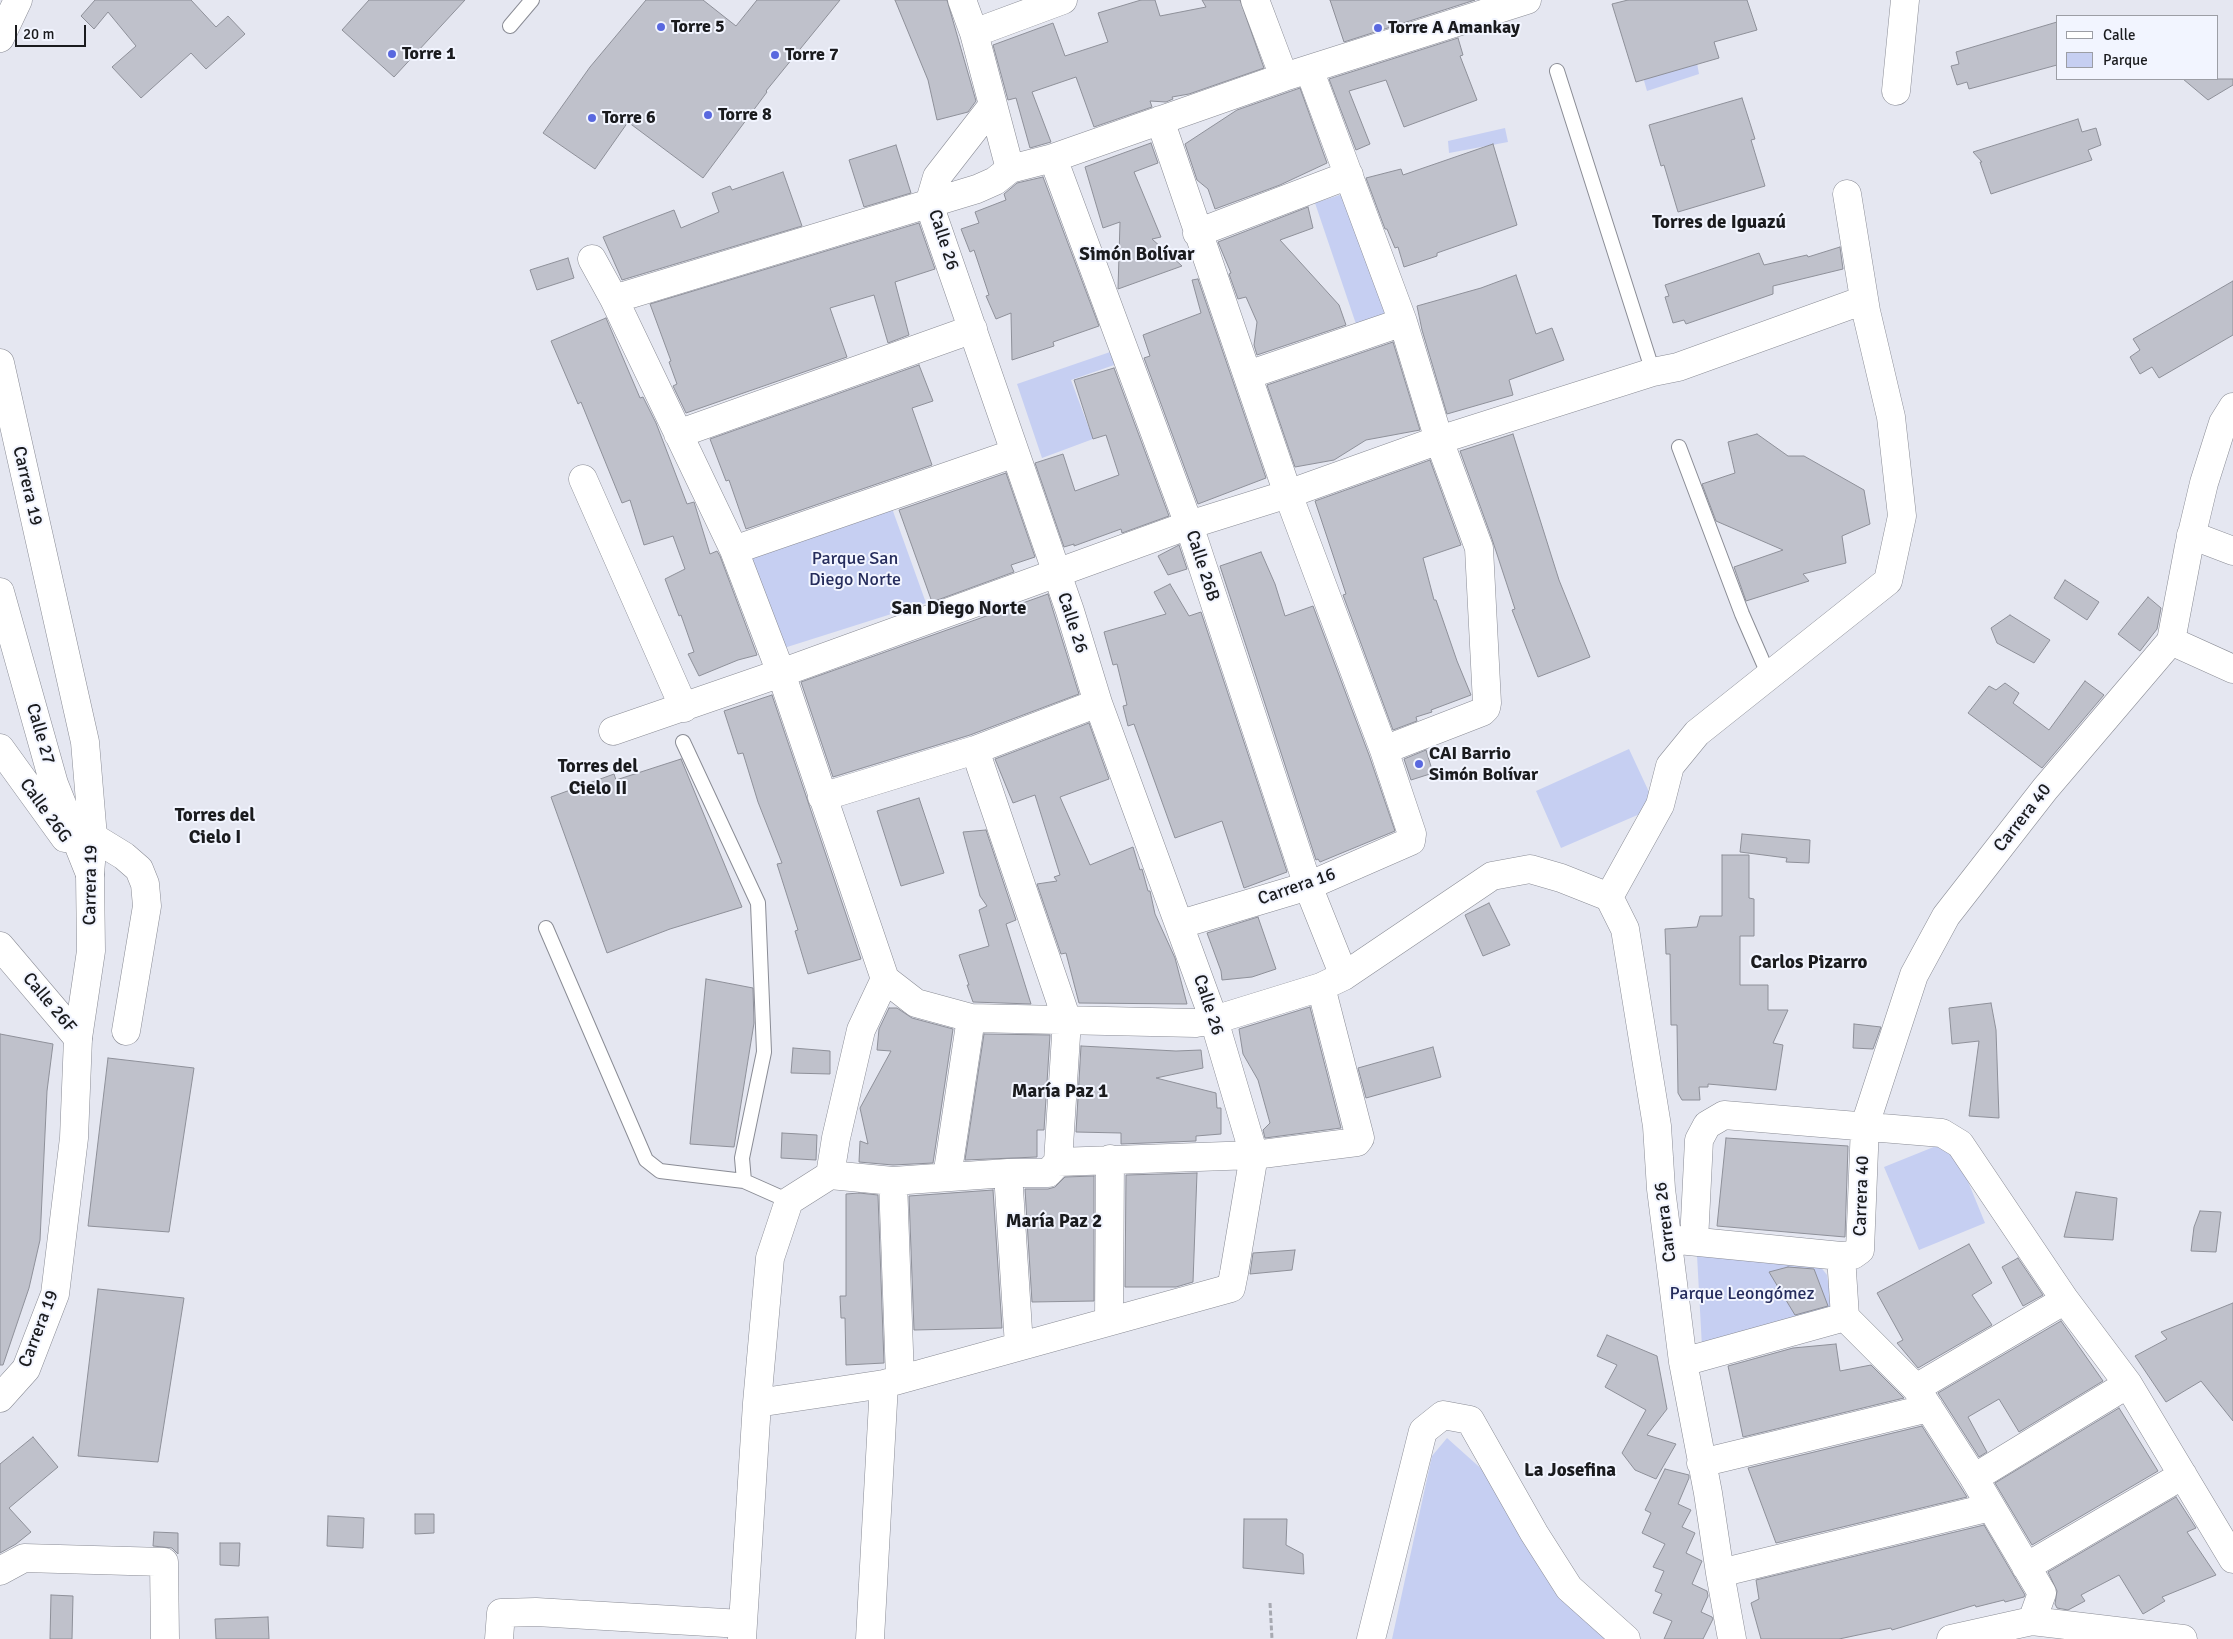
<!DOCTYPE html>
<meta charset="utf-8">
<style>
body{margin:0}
#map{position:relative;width:2233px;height:1639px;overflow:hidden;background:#e5e7f1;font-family:Signika,sans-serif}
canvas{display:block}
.legend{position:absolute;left:2056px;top:15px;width:162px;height:65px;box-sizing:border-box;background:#f2f5ff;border:1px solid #9c9ea5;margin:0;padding:6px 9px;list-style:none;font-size:15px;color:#1a1b1e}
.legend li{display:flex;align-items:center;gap:10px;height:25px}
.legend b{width:25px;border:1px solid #9c9ea5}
.scale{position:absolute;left:15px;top:25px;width:71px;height:22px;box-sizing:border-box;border:2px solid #1a1b1e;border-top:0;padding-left:6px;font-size:15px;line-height:18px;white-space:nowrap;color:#1a1b1e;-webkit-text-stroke:4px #f2f5ff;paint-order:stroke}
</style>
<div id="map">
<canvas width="2233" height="1639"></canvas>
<ul class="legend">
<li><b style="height:6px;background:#fff"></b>Calle</li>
<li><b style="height:14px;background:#c6cff2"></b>Parque</li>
</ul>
<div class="scale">20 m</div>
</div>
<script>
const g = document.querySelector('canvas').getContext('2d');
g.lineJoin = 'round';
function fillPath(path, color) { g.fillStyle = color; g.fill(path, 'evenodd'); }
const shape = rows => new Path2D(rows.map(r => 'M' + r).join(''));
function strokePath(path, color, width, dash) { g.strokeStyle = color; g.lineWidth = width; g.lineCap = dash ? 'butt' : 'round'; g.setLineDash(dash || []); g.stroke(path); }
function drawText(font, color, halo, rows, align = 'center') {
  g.font = font + ' Signika,sans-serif'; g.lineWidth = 4; g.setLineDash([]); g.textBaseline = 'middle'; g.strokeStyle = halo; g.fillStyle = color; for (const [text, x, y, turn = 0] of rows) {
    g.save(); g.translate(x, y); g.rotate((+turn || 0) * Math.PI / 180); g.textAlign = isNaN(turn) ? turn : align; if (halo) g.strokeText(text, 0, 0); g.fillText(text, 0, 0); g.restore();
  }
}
const green = shape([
 [1697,63,1699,74,1647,91,1643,77],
 [1505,128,1508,142,1449,153,1448,141],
 [1346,193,1391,314,1357,327,1315,203],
 [1113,351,1117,364,1071,380,1093,439,1042,458,1017,384],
 [889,500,926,603,784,648,739,552],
 [1629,749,1656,807,1561,848,1536,791],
 [1951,1140,1985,1223,1919,1250,1884,1167],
 [1697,1255,1813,1257,1827,1275,1834,1317,1702,1347],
 [1447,1438,1495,1481,1608,1639,1392,1639,1432,1456]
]);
const building = shape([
 [95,0,191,0,216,27,228,16,245,34,206,69,191,53,141,98,112,67,136,46,108,12,94,29,81,16,95,0],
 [369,0,465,0,394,77,342,30,369,0],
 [646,0,703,0,736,26,757,0,840,0,766,91,767,92,703,178,628,122,595,169,543,133,590,67,646,0],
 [895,0,947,0,976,101,968,112,937,120,928,80,895,0],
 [1141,0,1155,0,1160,16,1206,7,1202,0,1240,0,1264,68,1189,94,1172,97,1173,99,1166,102,1150,101,1152,107,1094,127,1076,77,1032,92,1051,142,1030,148,1016,98,1008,100,993,45,1053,23,1065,56,1108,42,1098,13,1141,0],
 [1330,0,1475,0,1344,42,1330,0],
 [1628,0,1747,0,1757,30,1714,42,1719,58,1636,82,1612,4,1628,0],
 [2057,22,2057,65,1969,89,1967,82,1957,85,1951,66,1959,64,1956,52,2057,22],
 [1458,38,1463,55,1460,56,1477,100,1404,127,1386,80,1349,91,1370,144,1356,150,1329,79,1458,38],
 [2183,79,2233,79,2233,85,2208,100,2183,79],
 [1300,88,1327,163,1280,185,1215,209,1208,189,1197,180,1185,144,1237,110,1300,88],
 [1742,98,1755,139,1751,140,1765,186,1678,212,1664,165,1661,166,1649,125,1742,98],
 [2078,119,2082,132,2096,128,2101,145,2088,150,2092,160,1991,194,1980,162,1982,162,1973,152,2078,119],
 [1151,143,1158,163,1134,172,1161,237,1152,239,1182,266,1118,289,1120,222,1103,228,1085,167,1151,143],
 [1493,144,1517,225,1437,253,1437,256,1404,267,1398,247,1395,248,1387,229,1385,229,1366,178,1401,169,1403,175,1493,144],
 [896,145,911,193,864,207,849,160,896,145],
 [783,172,802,226,622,280,603,237,674,210,681,228,719,212,712,193,730,186,732,190,783,172],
 [1043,177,1099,326,1053,342,1054,346,1012,360,1011,313,996,319,986,296,989,295,974,250,970,252,961,229,979,223,975,212,1006,200,1004,194,1017,183,1043,177],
 [1308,207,1313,228,1280,240,1339,305,1346,325,1257,355,1254,345,1257,322,1246,297,1238,299,1229,274,1231,273,1218,242,1308,207],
 [919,223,935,269,895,282,909,335,888,343,874,295,830,308,847,357,686,413,673,386,677,384,669,362,671,361,650,304,919,223],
 [1840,247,1843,269,1773,286,1773,294,1686,324,1684,320,1673,323,1665,297,1669,296,1665,285,1759,253,1764,265,1807,255,1808,257,1840,247],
 [568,258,574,278,537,290,530,270,568,258],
 [1516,275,1536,334,1552,328,1564,360,1509,380,1513,395,1447,414,1422,330,1417,306,1481,288,1516,275],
 [1198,279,1266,478,1198,504,1144,358,1150,356,1143,335,1201,313,1192,280,1198,279],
 [2233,281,2233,335,2159,378,2152,367,2140,374,2130,357,2140,350,2133,339,2233,281],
 [606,318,640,398,643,397,656,423,687,504,694,502,710,554,717,551,720,556,757,655,738,660,699,676,688,654,694,652,681,615,679,616,665,579,685,569,673,536,644,545,630,500,622,503,581,402,578,404,551,341,606,318],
 [1393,342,1420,430,1366,440,1334,460,1295,467,1267,385,1393,342],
 [919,365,933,401,912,408,932,465,746,529,729,480,726,481,710,439,919,365],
 [1114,368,1169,516,1122,533,1121,529,1074,546,1074,544,1064,547,1035,463,1063,454,1075,491,1119,475,1106,435,1093,439,1074,380,1114,368],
 [1513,434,1559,580,1590,657,1538,677,1512,610,1515,609,1491,536,1460,451,1513,434],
 [1757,434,1788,456,1804,456,1864,490,1870,524,1842,536,1846,563,1803,574,1809,581,1746,601,1734,567,1783,550,1716,521,1702,484,1735,473,1728,442,1757,434],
 [1430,460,1461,545,1423,558,1434,600,1436,600,1457,661,1471,695,1431,710,1432,712,1416,717,1417,721,1393,730,1343,595,1346,594,1315,501,1430,460],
 [1006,473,1035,557,1011,565,1014,572,932,602,899,510,1006,473],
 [1179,545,1187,569,1168,575,1158,556,1179,545],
 [1261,552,1275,584,1285,616,1313,606,1369,755,1395,831,1320,862,1318,859,1316,860,1220,566,1261,552],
 [2065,580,2099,602,2087,620,2054,598,2065,580],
 [1170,584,1189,616,1201,612,1287,872,1244,888,1222,821,1175,838,1134,724,1128,726,1123,706,1127,705,1117,664,1113,665,1104,632,1166,614,1154,592,1170,584],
 [1048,594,1079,694,970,735,833,777,801,682,1048,594],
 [2148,597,2161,608,2157,629,2140,651,2118,634,2148,597],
 [2010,615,2050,640,2034,663,1997,643,1991,628,2010,615],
 [2085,681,2104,695,2042,768,1968,713,1989,686,1996,690,2005,683,2019,693,2013,703,2049,730,2085,681],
 [772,695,861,959,808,974,795,931,798,930,777,864,782,863,758,802,743,753,738,754,724,711,772,695],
 [1089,723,1109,779,1060,797,1090,865,1133,847,1140,870,1142,869,1148,891,1150,891,1155,914,1175,958,1187,1004,1079,1003,1066,953,1061,954,1037,884,1057,881,1054,877,1060,875,1035,795,1013,803,995,759,1089,723],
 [1426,750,1433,773,1411,780,1404,759,1426,750],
 [681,759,742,907,670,929,607,953,551,797,614,774,616,780,681,759],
 [919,798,944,873,901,886,877,811,919,798],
 [986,830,1016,920,1006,924,1031,1004,973,1002,967,985,969,985,959,955,989,946,979,910,987,906,980,896,963,832,986,830],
 [1742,834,1810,840,1809,863,1786,862,1787,858,1740,852,1742,834],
 [1722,855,1749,855,1749,898,1754,899,1754,936,1740,936,1740,985,1768,985,1768,1010,1788,1010,1773,1043,1783,1045,1776,1090,1708,1084,1708,1087,1699,1087,1700,1100,1682,1100,1678,1093,1677,1025,1671,1025,1670,954,1666,954,1665,929,1697,927,1700,916,1722,916,1722,855],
 [1489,903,1510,945,1483,956,1465,915,1489,903],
 [1258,917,1276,969,1252,977,1222,980,1221,971,1207,933,1258,917],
 [706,979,753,988,754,1023,734,1147,690,1144,706,979],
 [1991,1003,1996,1030,1999,1118,1969,1116,1979,1041,1952,1044,1949,1008,1991,1003],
 [1310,1007,1341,1128,1265,1138,1263,1130,1270,1123,1258,1080,1243,1054,1239,1029,1310,1007],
 [889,1008,897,1008,912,1018,953,1029,933,1163,893,1165,859,1162,860,1141,868,1144,860,1108,891,1051,877,1050,879,1029,889,1008],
 [1854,1024,1881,1027,1873,1049,1853,1048,1854,1024],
 [0,1034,53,1044,47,1091,40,1240,29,1288,3,1365,0,1365,0,1034],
 [984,1034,1050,1035,1044,1130,1037,1130,1037,1157,965,1160,984,1034],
 [1081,1046,1176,1051,1201,1050,1203,1068,1156,1078,1216,1093,1217,1108,1221,1108,1221,1134,1196,1136,1196,1141,1121,1144,1121,1133,1076,1132,1081,1046],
 [1433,1047,1441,1077,1366,1098,1358,1068,1433,1047],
 [793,1048,830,1051,830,1074,791,1073,793,1048],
 [108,1058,194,1068,169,1232,88,1226,108,1058],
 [782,1133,817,1135,816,1160,781,1158,782,1133],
 [1726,1138,1848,1146,1845,1237,1717,1226,1726,1138],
 [1197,1173,1193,1282,1176,1287,1125,1287,1126,1175,1197,1173],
 [1094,1176,1094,1301,1032,1302,1025,1189,1048,1189,1055,1187,1065,1177,1094,1176],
 [993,1190,1002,1328,914,1330,909,1196,993,1190],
 [2076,1192,2117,1198,2113,1240,2064,1237,2076,1192],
 [859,1193,878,1195,884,1363,846,1365,845,1318,841,1318,840,1296,846,1296,846,1194,859,1193],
 [2200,1211,2221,1212,2216,1252,2191,1251,2194,1227,2200,1211],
 [1969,1244,1992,1283,1972,1295,1992,1325,1918,1368,1897,1343,1903,1340,1877,1293,1969,1244],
 [1295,1250,1292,1270,1250,1274,1253,1253,1295,1250],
 [2018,1258,2043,1295,2023,1306,2002,1267,2018,1258],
 [1788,1267,1814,1269,1828,1306,1795,1315,1769,1272,1788,1267],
 [98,1289,184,1298,158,1462,78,1456,98,1289],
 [2233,1303,2233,1421,2201,1381,2166,1402,2135,1356,2167,1339,2161,1332,2233,1303],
 [2061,1321,2103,1381,2019,1432,1999,1399,1968,1417,1987,1452,1979,1457,1938,1393,2061,1321],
 [1607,1335,1657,1356,1667,1409,1647,1435,1676,1444,1656,1479,1635,1470,1622,1453,1646,1410,1605,1387,1617,1365,1597,1356,1607,1335],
 [1836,1344,1840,1371,1871,1365,1904,1398,1743,1437,1728,1366,1793,1348,1836,1344],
 [2119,1408,2158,1471,2032,1545,1995,1483,2119,1408],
 [1922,1426,1967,1497,1776,1543,1748,1468,1922,1426],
 [33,1437,58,1467,9,1508,31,1532,16,1544,0,1553,0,1464,33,1437],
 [1665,1469,1689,1475,1689,1478,1678,1504,1691,1510,1682,1527,1695,1533,1686,1553,1702,1561,1692,1584,1707,1591,1708,1596,1701,1612,1712,1617,1713,1619,1703,1639,1664,1639,1672,1621,1653,1613,1662,1594,1655,1591,1664,1571,1653,1567,1665,1544,1642,1533,1651,1513,1645,1510,1665,1469],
 [2176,1497,2196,1528,2187,1532,2216,1575,2162,1597,2165,1601,2143,1614,2119,1575,2081,1595,2085,1601,2068,1610,2057,1608,2055,1604,2057,1591,2048,1572,2176,1497],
 [415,1514,434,1514,434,1533,415,1534,415,1514],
 [328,1516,364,1518,363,1548,327,1546,328,1516],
 [1244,1519,1287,1519,1286,1545,1303,1554,1304,1574,1243,1568,1244,1519],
 [1984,1525,2025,1595,2024,1597,2005,1602,2004,1600,1976,1607,1975,1605,1892,1630,1891,1628,1839,1639,1761,1639,1751,1603,1759,1599,1756,1580,1984,1525],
 [154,1532,178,1533,178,1554,172,1548,153,1546,154,1532],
 [220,1543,240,1543,239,1566,220,1565,220,1543],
 [51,1595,73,1596,72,1639,50,1639,51,1595],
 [268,1617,269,1639,216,1639,215,1619,268,1617]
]);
const path = shape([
 [1270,1603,1272,1639]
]);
const service = shape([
 [510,26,532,0],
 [1557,71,1653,372],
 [1679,447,1742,614,1769,676],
 [683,742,758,903,764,1052,742,1158,744,1181,789,1201],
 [546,928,646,1160,660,1171,744,1181]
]);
const minor = shape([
 [962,0,974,33,1010,169],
 [1255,0,1284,77],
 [974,33,1063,0],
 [1309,69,1403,322,1439,440,1479,548,1487,703,1486,708,1482,712,1384,750],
 [1896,91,1905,0],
 [1160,120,1288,494,1384,750,1412,834,1411,841,1308,886,1181,924],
 [1053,158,1189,525,1308,886,1344,976],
 [1197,233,1349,175],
 [592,259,614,299,734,550,781,673,885,979,916,1003,971,1018,1196,1023,1214,1020,1321,987,1344,976,1492,876,1530,869,1561,878,1609,897],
 [614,299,977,189,995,181,1010,169,1053,158,1284,77,1527,0],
 [1248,375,1403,322],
 [678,434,973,329],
 [583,479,684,708],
 [2191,535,2233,551],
 [734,550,1015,453],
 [0,592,54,784,90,874],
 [2171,641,2233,669],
 [613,731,781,673,1189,525,1288,494,1439,440,1653,372,1678,367,1864,300],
 [0,748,65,838],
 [975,750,1067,1020,1058,1162],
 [822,797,975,750,1098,703],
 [93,837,124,856,139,869,145,884,147,906,126,1031],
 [1609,897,1660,805,1670,766,1697,733,1888,581,1902,516,1891,417,1866,311,1847,194],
 [1609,897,1625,929,1657,1126,1661,1189,1683,1362,1708,1493,1720,1573,1732,1639],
 [0,946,78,1038],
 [1008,1173,1019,1346],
 [830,1175,893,1181,1008,1173,1048,1173,1058,1162,1254,1155,1357,1142,1360,1138,1321,987],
 [947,1177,971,1018],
 [893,1181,900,1379],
 [1668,1239,1841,1256,1853,1255,1860,1250,1865,1125,1914,975,1946,916,2045,789,2171,641,2189,546,2204,483,2223,423,2233,407],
 [1694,1241,1699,1140,1707,1125,1724,1115,1942,1133,1960,1144,2065,1300,2128,1384,2233,1559],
 [1841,1256,1845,1317,1916,1388,1974,1478,2042,1593,2032,1621],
 [1109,1321,1110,1159],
 [1683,1362,1845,1317],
 [1916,1388,2065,1300],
 [757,1403,884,1384,1231,1288,1234,1273,1254,1155,1214,1020,1098,703,1070,611,929,204,937,177,993,105],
 [1701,1463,1929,1408],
 [1974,1478,2128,1384],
 [2026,1567,2183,1475],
 [0,1571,24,1558,164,1562,165,1639],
 [1720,1573,1991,1507],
 [499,1639,501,1613,536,1612,742,1624],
 [742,1639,757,1403,770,1258,789,1201,830,1175,836,1138,861,1030,885,979],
 [870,1639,884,1384],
 [1371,1639,1423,1431,1443,1415,1470,1420,1534,1533,1569,1588,1626,1639],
 [1951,1639,2032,1621,2183,1639]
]);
const tertiary = shape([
 [0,38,18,0],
 [0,363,85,742,93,837,90,874,91,951,78,1038,74,1138,55,1294,26,1369,0,1398]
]);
const markers = [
 [661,27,5,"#5968df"],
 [1378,28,5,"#5968df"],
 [392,54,5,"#5968df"],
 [775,55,5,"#5968df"],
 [708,115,5,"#5968df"],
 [592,118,5,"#5968df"],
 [1419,764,5,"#5968df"]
];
const poiNames = [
 ["Torre 5",671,27],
 ["Torre A Amankay",1388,28],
 ["Torre 1",402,54],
 ["Torre 7",785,55],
 ["Torre 8",718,115],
 ["Torre 6",602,118],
 ["CAI Barrio",1429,754],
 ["Simón Bolívar",1429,775]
];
const streetNames = [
 ["Calle 26",943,240,72],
 ["Carrera 19",27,486,77],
 ["Calle 26B",1202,566,72],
 ["Calle 26",1072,623,72],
 ["Calle 27",40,734,74],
 ["Calle 26G",45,811,54],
 ["Carrera 40",2023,818,-52],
 ["Carrera 19",91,885,-89],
 ["Carrera 16",1297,887,-19],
 ["Calle 26F",49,1003,50],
 ["Calle 26",1208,1005,72],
 ["Carrera 40",1862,1196,-88],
 ["Carrera 26",1666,1222,-97],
 ["Carrera 19",39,1329,-69]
];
const parkNames = [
 ["Parque San",855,559],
 ["Diego Norte",855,580],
 ["Parque Leongómez",1742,1294]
];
const neighbourhoodNames = [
 ["Torres de Iguazú",1719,223],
 ["Simón Bolívar",1137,255],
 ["San Diego Norte",959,609],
 ["Torres del",598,767],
 ["Cielo II",598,789],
 ["Torres del",215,816],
 ["Cielo I",215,838],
 ["Carlos Pizarro",1809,963],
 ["María Paz 1",1060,1092],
 ["María Paz 2",1054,1222],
 ["La Josefina",1570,1471]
];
fillPath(green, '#c6cff2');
fillPath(building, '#bfc1cb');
strokePath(building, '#8e9099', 1);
strokePath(service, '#8a8c95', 16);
strokePath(minor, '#8a8c95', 29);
strokePath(tertiary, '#8a8c95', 29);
strokePath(path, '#a7a9b1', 3, [5, 2.5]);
strokePath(service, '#fff', 14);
strokePath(minor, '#fff', 28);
strokePath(tertiary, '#fff', 28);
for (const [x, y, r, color] of markers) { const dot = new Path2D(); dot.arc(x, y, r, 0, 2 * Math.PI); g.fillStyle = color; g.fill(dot); strokePath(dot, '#f2f5ff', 2); }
drawText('bold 18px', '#1a1b1e', '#f2f5ff', poiNames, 'left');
drawText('18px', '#1a1b1e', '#f2f5ff', streetNames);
drawText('18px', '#252c5c', '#f2f5ff', parkNames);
drawText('bold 19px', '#1a1b1e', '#f2f5ff', neighbourhoodNames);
</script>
